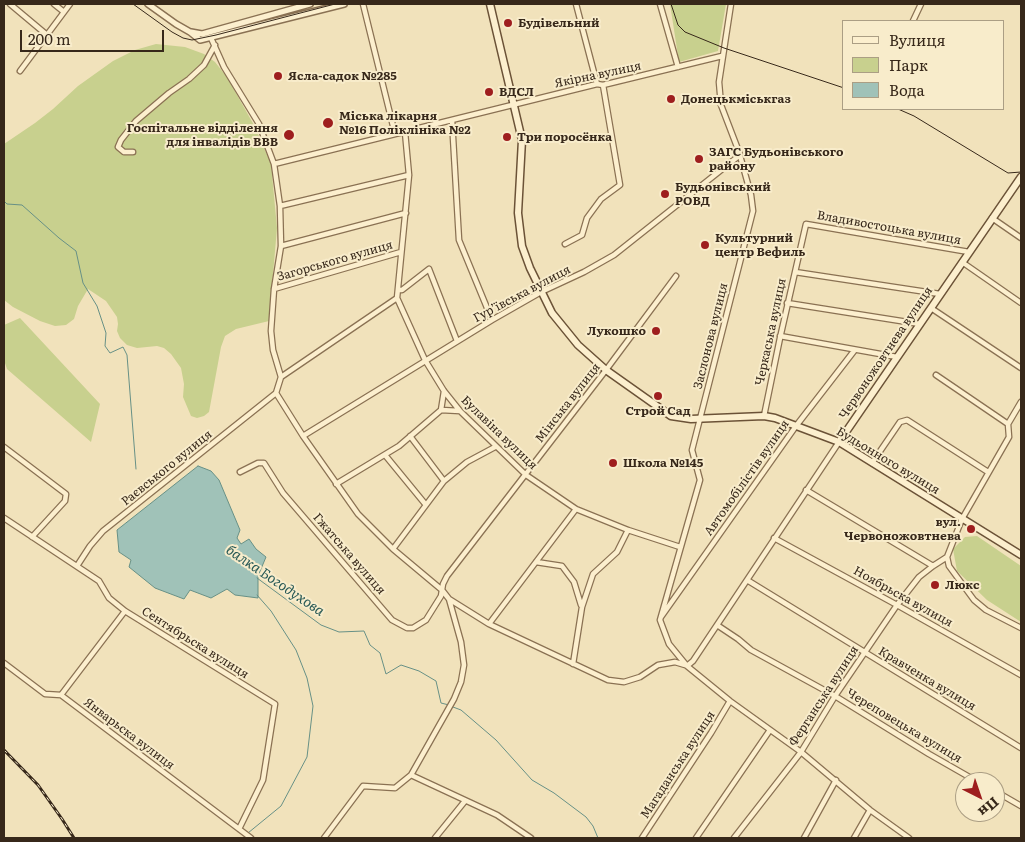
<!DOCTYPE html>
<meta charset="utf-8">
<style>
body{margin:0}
#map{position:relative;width:1025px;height:842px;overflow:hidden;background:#f1e2bb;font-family:Literata,serif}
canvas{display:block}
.frame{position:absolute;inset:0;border:5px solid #37281a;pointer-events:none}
.legend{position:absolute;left:842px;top:20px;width:162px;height:90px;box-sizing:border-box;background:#f8eccb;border:1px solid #ab9e84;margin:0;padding:6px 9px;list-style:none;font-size:15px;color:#37281a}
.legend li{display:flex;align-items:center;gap:10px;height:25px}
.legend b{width:25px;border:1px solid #ab9e84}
.north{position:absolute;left:955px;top:772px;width:50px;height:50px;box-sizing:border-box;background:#f8eccb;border:1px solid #ab9e84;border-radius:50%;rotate:139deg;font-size:14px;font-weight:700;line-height:20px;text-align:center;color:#37281a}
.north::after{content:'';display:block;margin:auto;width:18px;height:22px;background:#9e1e1e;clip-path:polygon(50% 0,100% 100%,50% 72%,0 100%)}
.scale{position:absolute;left:20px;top:30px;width:144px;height:22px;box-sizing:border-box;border:2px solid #37281a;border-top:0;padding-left:6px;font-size:15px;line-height:18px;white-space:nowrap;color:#37281a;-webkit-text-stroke:4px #f8eccb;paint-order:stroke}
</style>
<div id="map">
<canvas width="1025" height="842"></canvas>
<div class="frame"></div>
<ul class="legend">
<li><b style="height:6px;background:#fcefce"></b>Вулиця</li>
<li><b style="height:14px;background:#c8d08e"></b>Парк</li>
<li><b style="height:14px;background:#a0c2b8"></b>Вода</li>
</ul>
<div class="north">Пн</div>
<div class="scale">200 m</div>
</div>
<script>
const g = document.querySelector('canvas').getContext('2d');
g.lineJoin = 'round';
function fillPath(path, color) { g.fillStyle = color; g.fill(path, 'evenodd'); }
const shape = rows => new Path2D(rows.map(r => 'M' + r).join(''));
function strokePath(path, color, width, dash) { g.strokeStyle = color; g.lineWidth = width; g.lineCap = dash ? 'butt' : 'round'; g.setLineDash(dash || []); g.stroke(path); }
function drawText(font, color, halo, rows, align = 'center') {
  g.font = font + ' Literata,serif'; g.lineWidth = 4; g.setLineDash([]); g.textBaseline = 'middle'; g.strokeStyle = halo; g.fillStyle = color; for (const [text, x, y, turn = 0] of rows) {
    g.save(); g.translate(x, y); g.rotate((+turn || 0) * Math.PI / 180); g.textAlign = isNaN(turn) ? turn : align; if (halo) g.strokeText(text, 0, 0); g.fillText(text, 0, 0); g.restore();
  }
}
const green = shape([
 [670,4,726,4,718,51,679,62],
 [156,44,185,47,204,54,215,62,227,77,255,127,271,164,277,228,269,321,236,329,225,336,221,347,209,412,204,416,197,418,191,416,183,397,184,384,181,368,171,354,164,348,157,346,137,348,127,345,120,338,117,331,118,324,117,317,106,301,88,289,78,306,74,319,66,325,55,326,40,321,13,307,4,300,4,144,35,123,53,109,78,86,113,61,135,50],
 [20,318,100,404,91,442,7,369,4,360,4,325],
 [977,536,1021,566,1021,622,987,600,957,571,953,549,965,537]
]);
const water = shape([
 [198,466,211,471,219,480,240,530,237,538,241,544,249,539,256,549,266,557,258,576,258,598,235,595,227,589,211,598,190,590,184,599,155,588,129,567,131,560,119,552,117,530,198,466]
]);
const stream = shape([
 [4,201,7,204,22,205,59,238,76,251,83,283,97,306,106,333,105,346,110,353,123,347,127,355,136,469],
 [257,578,321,625,339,632,364,631,370,645,380,653,386,674,401,665,419,671,436,681,441,703,449,705],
 [453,707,461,710,496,740,532,780,554,793,586,817,593,826,598,838],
 [248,833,281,806,307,757,313,706,307,678,296,650,271,611,257,595]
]);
const minor = shape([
 [10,4,47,35],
 [54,4,64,12],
 [363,4,395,134],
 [576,4,597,84],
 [660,4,678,67],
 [731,4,719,82,721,105,739,152,751,195,753,211,692,450,700,480,660,620,669,644,687,666,730,701,801,752,870,810,909,838],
 [913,21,921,4],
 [211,38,224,67,259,124,274,164,280,206,281,246,274,289,271,331,273,350,281,377,276,393],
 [20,71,70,4],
 [452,120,459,240,492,320],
 [405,132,409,175,397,298,425,360,444,391,460,411,526,475,576,509,628,530,680,547],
 [133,152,124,152,118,147,121,140,136,121,169,93,189,79,204,65,215,45],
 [274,164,597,84,603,85,722,56],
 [280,206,409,175],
 [992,218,1021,238],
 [565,244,582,235,587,218,601,199,620,185,603,85],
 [281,246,406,213],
 [962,262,1021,303],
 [795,272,940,294],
 [274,289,401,252],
 [399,290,402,290,429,269,457,341],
 [787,303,920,324],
 [931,308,1021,368],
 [780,336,897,357],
 [936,375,1008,424],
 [281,377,397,298],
 [276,393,303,436,358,514,393,549,442,590,449,599,489,624,608,680,624,682,640,677,658,665,675,662,685,665],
 [441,410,460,411],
 [764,416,780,338,806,224,969,252],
 [303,436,492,320,541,292,584,272,614,255,740,155],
 [410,436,444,481],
 [4,447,66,494,65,501,32,537],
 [385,455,426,505],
 [872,463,900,422,907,420,988,472],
 [240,472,258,463,264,463,283,493,392,620,407,628,413,628,426,620,441,596,443,584,447,576,606,370,676,276],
 [336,484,399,446,441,410,444,391],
 [806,490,933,566],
 [4,518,99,581,109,598,125,611,275,704,263,780,239,829],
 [774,538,897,605,1021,675],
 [393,549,444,481,467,462,495,447],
 [947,557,949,566,974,600,986,610,1021,628],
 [536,562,562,566,574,582,581,605],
 [77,566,90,546,103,531,276,393],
 [747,580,1021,748],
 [661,617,796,426,854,351],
 [489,624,576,509],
 [717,625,738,639,751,650,835,696,929,754,978,782],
 [4,663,45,694,61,695,251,838],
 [573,664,582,607,593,574,617,552,628,530],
 [687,666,693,661,839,442],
 [61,695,125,611],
 [411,775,497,815,531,838],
 [995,791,1021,806],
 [324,838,363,786,395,788,411,775,454,699,461,682,464,665,461,642,449,599],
 [435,838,465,801],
 [642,838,711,733,730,701],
 [696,838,770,730],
 [734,838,801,752,835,696,897,605,919,577,933,566,947,557,962,519,1009,437,1008,424,1021,402],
 [804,838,836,780],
 [854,838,870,810]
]);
const tertiary = shape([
 [148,4,176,24,190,32,200,40,344,4],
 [191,32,202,34,310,4]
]);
const secondary = shape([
 [490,4,522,140,518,213,522,246,530,268,552,313,578,345,606,370,671,416,691,419,764,416,775,418,839,442,1021,555],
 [839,442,1021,177]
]);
const tram = shape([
 [133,4,172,32,183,38,192,40,216,35,335,4],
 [671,4,678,25,685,32,724,48,844,88],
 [898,109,914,116,1008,173,1021,172]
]);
const rail = shape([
 [4,750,38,785,62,819,74,838]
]);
const markers = [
 [508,23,5,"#9e1e1e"],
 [278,76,5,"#9e1e1e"],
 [489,92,5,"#9e1e1e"],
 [671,99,5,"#9e1e1e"],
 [328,123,6,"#9e1e1e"],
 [289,135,6,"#9e1e1e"],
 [507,137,5,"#9e1e1e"],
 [699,159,5,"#9e1e1e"],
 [665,194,5,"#9e1e1e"],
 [705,245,5,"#9e1e1e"],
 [656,331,5,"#9e1e1e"],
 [658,396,5,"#9e1e1e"],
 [613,463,5,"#9e1e1e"],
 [971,529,5,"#9e1e1e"],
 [935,585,5,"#9e1e1e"]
];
const poiNames = [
 ["Будівельний",518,23],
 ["Ясла-садок №285",288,76],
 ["ВДСЛ",499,92],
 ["Донецькміськгаз",681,99],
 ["Міська лікарня",339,116],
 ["№16 Поліклініка №2",339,130],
 ["Госпітальне відділення",278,128,"right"],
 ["для інвалідів ВВВ",278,142,"right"],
 ["Три поросёнка",517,137],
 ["ЗАГС Будьонівського",709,152],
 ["району",709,166],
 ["Будьонівський",675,187],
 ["РОВД",675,201],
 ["Культурний",715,238],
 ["центр Вефиль",715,252],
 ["Лукошко",646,331,"right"],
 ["Строй Сад",658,411,"center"],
 ["Школа №145",623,463],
 ["вул.",961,522,"right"],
 ["Червоножовтнева",961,536,"right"],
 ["Люкс",945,585]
];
const streetNames = [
 ["Якірна вулиця",598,75,-12],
 ["Владивостоцька вулиця",889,228,10],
 ["Загорського вулиця",335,261,-16],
 ["Гур’ївська вулиця",522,294,-28],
 ["Черкаська вулиця",771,332,-78],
 ["Заслонова вулиця",711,336,-76],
 ["Червоножовтнева вулиця",886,353,-56],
 ["Мінська вулиця",568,403,-52],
 ["Булавіна вулиця",499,433,44],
 ["Будьонного вулиця",888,461,31],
 ["Раєвського вулиця",167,468,-39],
 ["Автомобілістів вулиця",747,478,-55],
 ["Гжатська вулиця",349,554,49],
 ["Ноябрьска вулиця",903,597,29],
 ["Сентябрьска вулиця",195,643,32],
 ["Кравченка вулиця",927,679,31],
 ["Ферганська вулиця",824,696,-57],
 ["Череповецька вулиця",904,726,31],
 ["Январьска вулиця",129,734,37],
 ["Магаданська вулиця",678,765,-57]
];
const waterNames = [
 ["балка Богодухова",275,581,34]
];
fillPath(green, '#c8d08e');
fillPath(water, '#a0c2b8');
strokePath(water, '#679086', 1);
strokePath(stream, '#679086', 1);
strokePath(minor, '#8a7153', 7);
strokePath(tertiary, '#8a7153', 8);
strokePath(secondary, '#6b5237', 9);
strokePath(minor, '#fcefce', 4.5);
strokePath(tertiary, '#fcefce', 5);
strokePath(secondary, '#fcefce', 6);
strokePath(tram, '#37281a', 1);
strokePath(rail, '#37281a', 3);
strokePath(rail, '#f8eccb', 1, [4]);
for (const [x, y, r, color] of markers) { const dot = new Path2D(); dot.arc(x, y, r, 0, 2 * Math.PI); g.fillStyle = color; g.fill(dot); strokePath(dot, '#f8eccb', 2); }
drawText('bold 12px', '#37281a', '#f8eccb', poiNames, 'left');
drawText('12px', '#37281a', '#f8eccb', streetNames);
drawText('italic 14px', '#285956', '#f8eccb', waterNames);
</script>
